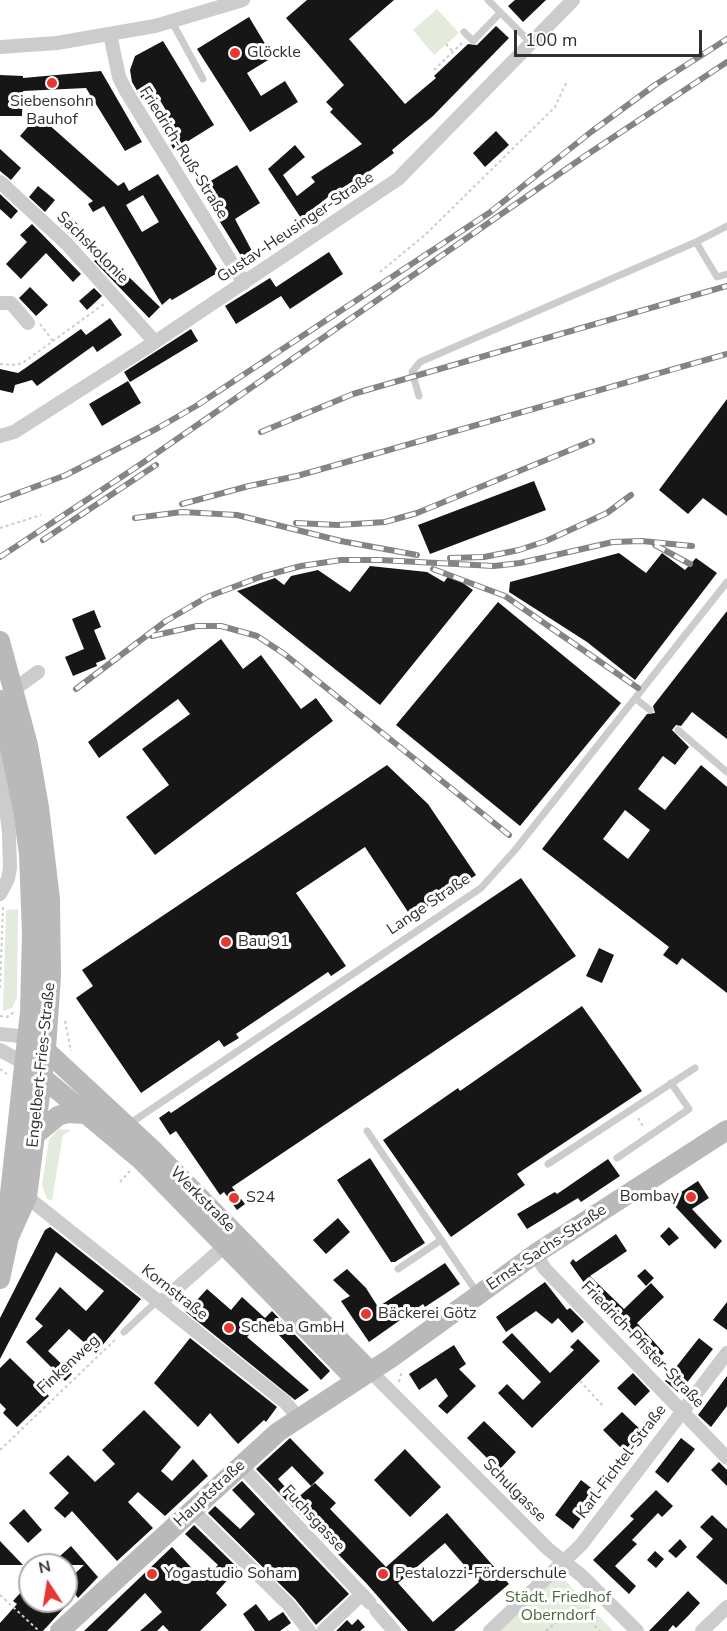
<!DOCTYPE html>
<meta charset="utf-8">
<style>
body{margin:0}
#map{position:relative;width:727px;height:1631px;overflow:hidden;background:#fff;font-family:"Nunito Sans",sans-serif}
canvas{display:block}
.north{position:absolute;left:18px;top:1553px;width:60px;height:60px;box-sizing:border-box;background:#fff;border:2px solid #acacac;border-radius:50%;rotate:348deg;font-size:16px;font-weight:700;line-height:24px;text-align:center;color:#2f2f2f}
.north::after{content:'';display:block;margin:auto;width:21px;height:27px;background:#e53831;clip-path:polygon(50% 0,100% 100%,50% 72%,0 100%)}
.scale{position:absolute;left:514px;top:30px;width:188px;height:27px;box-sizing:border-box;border:3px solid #2f2f2f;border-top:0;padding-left:8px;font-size:18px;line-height:21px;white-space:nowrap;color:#2f2f2f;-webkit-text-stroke:4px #fff;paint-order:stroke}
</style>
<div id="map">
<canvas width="727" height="1631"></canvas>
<div class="north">N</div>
<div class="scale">100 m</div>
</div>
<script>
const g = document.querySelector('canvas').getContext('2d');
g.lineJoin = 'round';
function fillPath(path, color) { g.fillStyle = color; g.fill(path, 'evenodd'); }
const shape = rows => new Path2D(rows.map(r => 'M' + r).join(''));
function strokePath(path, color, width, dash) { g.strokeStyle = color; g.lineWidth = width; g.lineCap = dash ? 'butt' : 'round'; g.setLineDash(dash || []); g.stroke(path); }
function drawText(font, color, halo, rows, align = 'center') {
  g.font = font + ' "Nunito Sans",sans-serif'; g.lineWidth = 6; g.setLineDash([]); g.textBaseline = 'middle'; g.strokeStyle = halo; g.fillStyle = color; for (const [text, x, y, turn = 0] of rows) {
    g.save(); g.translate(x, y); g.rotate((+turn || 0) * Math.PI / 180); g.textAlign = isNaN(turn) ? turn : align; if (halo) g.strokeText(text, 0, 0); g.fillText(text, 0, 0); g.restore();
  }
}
const green = shape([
 [437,9,459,33,434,55,413,30],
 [18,909,17,997,12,1008,3,1011,6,910],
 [59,1129,72,1130,63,1135,52,1200,47,1199,42,1185,49,1139],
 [558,1573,613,1631,498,1631]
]);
const building = shape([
 [307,0,394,0,349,39,405,104,436,78,434,76,468,44,477,45,496,26,509,38,433,116,392,150,394,153,367,173,332,194,301,218,268,169,295,145,305,157,283,175,297,196,315,182,311,177,362,144,330,112,333,109,326,102,344,85,286,18],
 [515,0,546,0,523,22,508,6],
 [249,17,273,57,247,73,261,96,285,81,298,102,250,132,197,49],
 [163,41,214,125,174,150,156,119,167,112,155,92,142,99,132,82,130,70,135,56],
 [101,71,142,142,125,151,86,88,23,91,22,116,0,116,0,75,23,76,23,78],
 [38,115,118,186,124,182,129,191,158,174,219,272,172,300,170,298,162,305,104,206,93,212,88,204,93,201,20,136],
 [143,195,159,222,142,232,126,205],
 [496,131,509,145,485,167,473,153],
 [0,149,21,168,11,180,0,171],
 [237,165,260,203,235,219,253,253,243,259,199,188],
 [38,186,55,200,45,212,29,197],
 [0,194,18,211,11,219,0,209],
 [71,217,88,236,79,244,61,226],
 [32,224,81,274,73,282,46,253,21,279,6,264,27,242,20,235],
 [103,252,160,307,149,318,94,261],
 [329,252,343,274,290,309,281,296,236,324,225,306,270,278,276,287],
 [30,287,48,305,36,316,19,298],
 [94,288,102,296,87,310,79,301],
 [110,318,122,335,97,352,93,346,37,386,32,380,15,385,13,393,0,390,0,369,18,373,24,369,81,329,86,335],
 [191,329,198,341,130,382,124,372],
 [128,381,141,403,102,426,89,404],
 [727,399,727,516,703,498,688,514,659,490],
 [534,481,546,510,430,554,418,525],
 [619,553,646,573,662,553,685,570,696,558,717,573,635,680,587,642,509,592,510,582],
 [370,566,427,572,444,582,450,574,473,590,380,705,237,591,275,578,284,585,291,576,318,570,350,592],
 [498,602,621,703,520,826,396,725],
 [94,610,101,627,94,630,106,659,96,663,97,666,73,676,65,657,84,649,72,619],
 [727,611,727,739,692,712,681,726,676,725,672,730,689,747,675,765,663,756,638,789,665,810,701,765,727,787,727,993,682,958,677,965,663,955,669,947,542,849,647,714,655,713,653,706],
 [625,810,650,830,628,859,603,839],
 [221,639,243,669,261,655,301,709,316,698,333,721,155,855,126,817,169,785,142,749,190,714,178,699,99,758,88,742],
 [387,765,428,804,476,875,412,918,365,847,296,893,346,966,331,976,328,972,236,1034,239,1038,224,1047,219,1040,141,1093,76,998,93,986,82,970],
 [521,878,576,956,232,1187,245,1204,237,1210,224,1192,220,1195,176,1131,170,1135,159,1118,169,1111,171,1113],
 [599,948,614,955,602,983,586,976],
 [582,1006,642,1091,517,1174,525,1185,451,1237,383,1140,458,1088,460,1091],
 [370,1158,425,1243,395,1262,391,1262,337,1180],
 [608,1159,620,1176,581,1202,578,1198,527,1229,517,1214,555,1192,557,1194],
 [698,1181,709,1198,692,1209,722,1241,715,1249,669,1200],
 [338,1218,350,1232,326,1254,313,1240],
 [50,1227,141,1299,96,1353,69,1329,48,1351,72,1374,65,1381,26,1342,43,1326,35,1319,60,1287,86,1311,104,1291,56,1252,0,1359,0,1318,45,1230],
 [669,1227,679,1238,669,1246,660,1236],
 [616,1234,627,1251,590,1276,624,1309,651,1283,664,1297,637,1323,664,1353,657,1360,613,1319,616,1317,587,1287,570,1263,573,1259,576,1262],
 [445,1263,460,1284,425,1307,423,1304,369,1342,341,1301,350,1296,333,1280,347,1269,366,1288,378,1307],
 [645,1269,654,1278,646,1286,637,1276],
 [545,1282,567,1310,570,1308,584,1322,572,1333,558,1318,552,1324,536,1311,506,1332,496,1317],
 [207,1289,231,1310,242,1297,265,1318,247,1337,309,1390,295,1400,186,1312],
 [727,1302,727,1330,713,1320],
 [272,1311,330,1371,321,1380,264,1319],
 [512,1333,550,1373,574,1350,570,1347,578,1339,600,1361,532,1428,498,1393,507,1384,523,1400,541,1382,502,1342],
 [190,1338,277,1407,266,1422,264,1420,238,1444,210,1413,198,1427,154,1383],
 [699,1338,713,1349,679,1393,665,1381],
 [454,1345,466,1364,459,1369,476,1386,447,1414,438,1406,448,1396,436,1378,419,1390,409,1374],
 [10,1358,49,1396,17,1427,3,1413,6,1409,0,1403,0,1368],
 [633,1373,650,1391,635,1406,617,1388],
 [727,1376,727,1406,711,1427,698,1415],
 [144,1410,181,1447,161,1471,172,1481,193,1459,208,1476,165,1516,138,1492,128,1502,153,1528,117,1561,72,1511,65,1518,54,1508,69,1493,49,1473,68,1455,95,1482,115,1464,102,1450],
 [622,1412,643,1432,624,1451,603,1430],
 [484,1421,516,1452,499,1470,467,1438],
 [290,1438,324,1473,311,1486,292,1466,278,1479,296,1499,315,1483,336,1503,330,1509,386,1567,447,1513,509,1584,454,1631,408,1631,367,1584,256,1469],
 [445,1543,479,1582,433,1622,398,1583],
 [681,1438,695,1449,668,1483,655,1472],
 [405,1449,441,1487,410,1517,374,1480],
 [719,1462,727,1470,727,1486,711,1470],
 [581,1480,599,1494,573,1529,555,1515],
 [242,1481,349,1594,316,1625,295,1599,208,1513,215,1506,240,1529,255,1514,232,1490],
 [656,1490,673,1506,662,1517,658,1513,632,1540,637,1544,615,1566,636,1586,629,1594,593,1560,634,1519,630,1516],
 [24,1509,42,1530,28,1543,9,1523],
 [712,1515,727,1529,727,1585,696,1557,713,1539,700,1527],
 [194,1525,238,1568,216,1593,227,1605,200,1631,169,1631,163,1625,157,1631,140,1631,162,1612,145,1593,107,1631,84,1631,172,1547,203,1580,218,1565,185,1534],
 [680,1539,687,1547,676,1558,668,1551],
 [0,1541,23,1565,0,1565],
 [71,1546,98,1577,78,1598,66,1582,84,1565,68,1565,60,1556],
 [655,1551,664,1559,656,1568,647,1560],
 [30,1582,30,1601,57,1601,64,1608,43,1631,0,1631,0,1623,17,1604,13,1601],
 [688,1591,700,1603,689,1615,676,1628,673,1625,668,1631,649,1631],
 [256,1604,269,1621,283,1612,291,1623,280,1631,255,1631,243,1614],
 [358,1619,365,1627,360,1631,336,1631,347,1620,352,1625]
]);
const path = shape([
 [446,44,453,52],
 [434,70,462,43],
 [380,272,425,235,555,107,567,81],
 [40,324,53,341],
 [0,364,16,365,24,362,104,304],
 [0,528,41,515],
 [0,988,3,907],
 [0,1016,7,1017,14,1012],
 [65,1021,71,1051],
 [0,1069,7,1074],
 [638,1118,644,1128],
 [120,1182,130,1171],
 [580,1381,604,1407],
 [399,1382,402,1370],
 [0,1450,117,1338],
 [0,1595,39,1631],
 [546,1631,575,1606,600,1631]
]);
const lane = shape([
 [488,0,531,43],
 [172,22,203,79],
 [464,32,473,41,500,13],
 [727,226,696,242,717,277,727,274],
 [419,396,412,372,420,362,696,242],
 [636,699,650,710],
 [678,730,727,772],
 [129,1124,481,888,515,850,727,582],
 [367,1131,478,1294],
 [617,1158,689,1109,671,1083],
 [548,1164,695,1068],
 [398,1269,441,1240],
 [124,1332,157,1301]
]);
const street = shape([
 [110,34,119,77,126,91,244,283],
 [0,47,57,43,155,26,243,0],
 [0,182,67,244,155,342],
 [0,303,11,303,28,323],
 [0,436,14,432,155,342,398,179,573,0],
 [8,694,38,672],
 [0,756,9,833,10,868,8,879,0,894],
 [0,1034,28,1037],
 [0,1050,24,1063],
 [27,1197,285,1402,298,1417],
 [535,1254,545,1269,727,1458],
 [160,1303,226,1245],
 [370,1371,548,1549,582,1576,637,1631],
 [241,1466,370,1603],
 [193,1511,289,1605,309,1631],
 [376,1610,394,1631],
 [323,1631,362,1594],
 [490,1631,581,1545,727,1353],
 [702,1631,727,1607]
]);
const secondary = shape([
 [0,641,28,745,39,807,50,899,51,976,46,1048,27,1197,9,1237],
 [0,700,23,810,29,854,32,934,30,1012,9,1202,9,1237,0,1279],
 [39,1044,152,1149,370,1371],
 [36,1072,141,1160,356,1380],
 [35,1135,58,1116,67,1113,85,1114],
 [60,1631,278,1432,391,1358,535,1254,727,1130]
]);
const rail = shape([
 [261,432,353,394,727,286],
 [0,500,66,475,158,428,196,406,489,213,591,132,655,85,727,39],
 [182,504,249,486,297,476,727,354],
 [135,518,182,512,237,515,341,541,417,555],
 [296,523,338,525,385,522,417,513,592,441],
 [43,540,156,465],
 [655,545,690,564],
 [0,557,141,464,585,156,727,62],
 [450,558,484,557,519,550,546,541,607,513,631,495],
 [433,569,505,596,638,688],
 [152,636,197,626,221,626,257,636,283,653,509,835],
 [76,689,166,621,207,597,260,577,301,566,341,560,380,560,494,566,520,563,613,542,642,541,692,546]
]);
const markers = [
 [235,53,6,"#e53831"],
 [52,83,6,"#e53831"],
 [226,942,6,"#e53831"],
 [691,1197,6,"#e53831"],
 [234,1198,6,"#e53831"],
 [366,1314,6,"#e53831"],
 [229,1328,6,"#e53831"],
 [152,1574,6,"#e53831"],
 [383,1574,6,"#e53831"]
];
const poiNames = [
 ["Glöckle",247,53],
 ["Siebensohn",52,102,"center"],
 ["Bauhof",52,120,"center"],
 ["Bau 91",238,942],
 ["Bombay",679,1197,"right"],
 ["S24",246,1198],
 ["Bäckerei Götz",378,1314],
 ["Scheba GmbH",241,1328],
 ["Yogastudio Soham",164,1574],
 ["Pestalozzi-Förderschule",395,1574]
];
const streetNames = [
 ["Friedrich-Ruß-Straße",183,153,58],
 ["Gustav-Heusinger-Straße",296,228,-34],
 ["Sachskolonie",92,248,45],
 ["Lange Straße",429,905,-34],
 ["Engelbert-Fries-Straße",42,1065,-84],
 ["Werkstraße",202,1200,45],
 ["Ernst-Sachs-Straße",547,1248,-34],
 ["Kornstraße",174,1293,38],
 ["Friedrich-Pfister-Straße",642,1345,46],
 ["Finkenweg",69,1365,-43],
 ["Karl-Fichtel-Straße",622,1462,-53],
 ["Schulgasse",514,1491,45],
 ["Hauptstraße",210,1494,-43],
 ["Fuchsgasse",313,1519,47]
];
const parkNames = [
 ["Städt. Friedhof",558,1598],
 ["Oberndorf",558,1616]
];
fillPath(green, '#e3ecdc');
fillPath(building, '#161616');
strokePath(path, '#ccc', 2, [3, 3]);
strokePath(lane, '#ccc', 7);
strokePath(street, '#ccc', 14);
strokePath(secondary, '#b9b9b9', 20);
strokePath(rail, '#848484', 6);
strokePath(rail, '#fff', 4, [11]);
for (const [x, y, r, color] of markers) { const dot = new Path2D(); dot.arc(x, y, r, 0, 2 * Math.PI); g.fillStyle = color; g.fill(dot); strokePath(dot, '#fff', 2); }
drawText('16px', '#2f2f2f', '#fff', poiNames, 'left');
drawText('16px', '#2f2f2f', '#fff', streetNames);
drawText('16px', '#4c6a3c', '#fff', parkNames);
</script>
